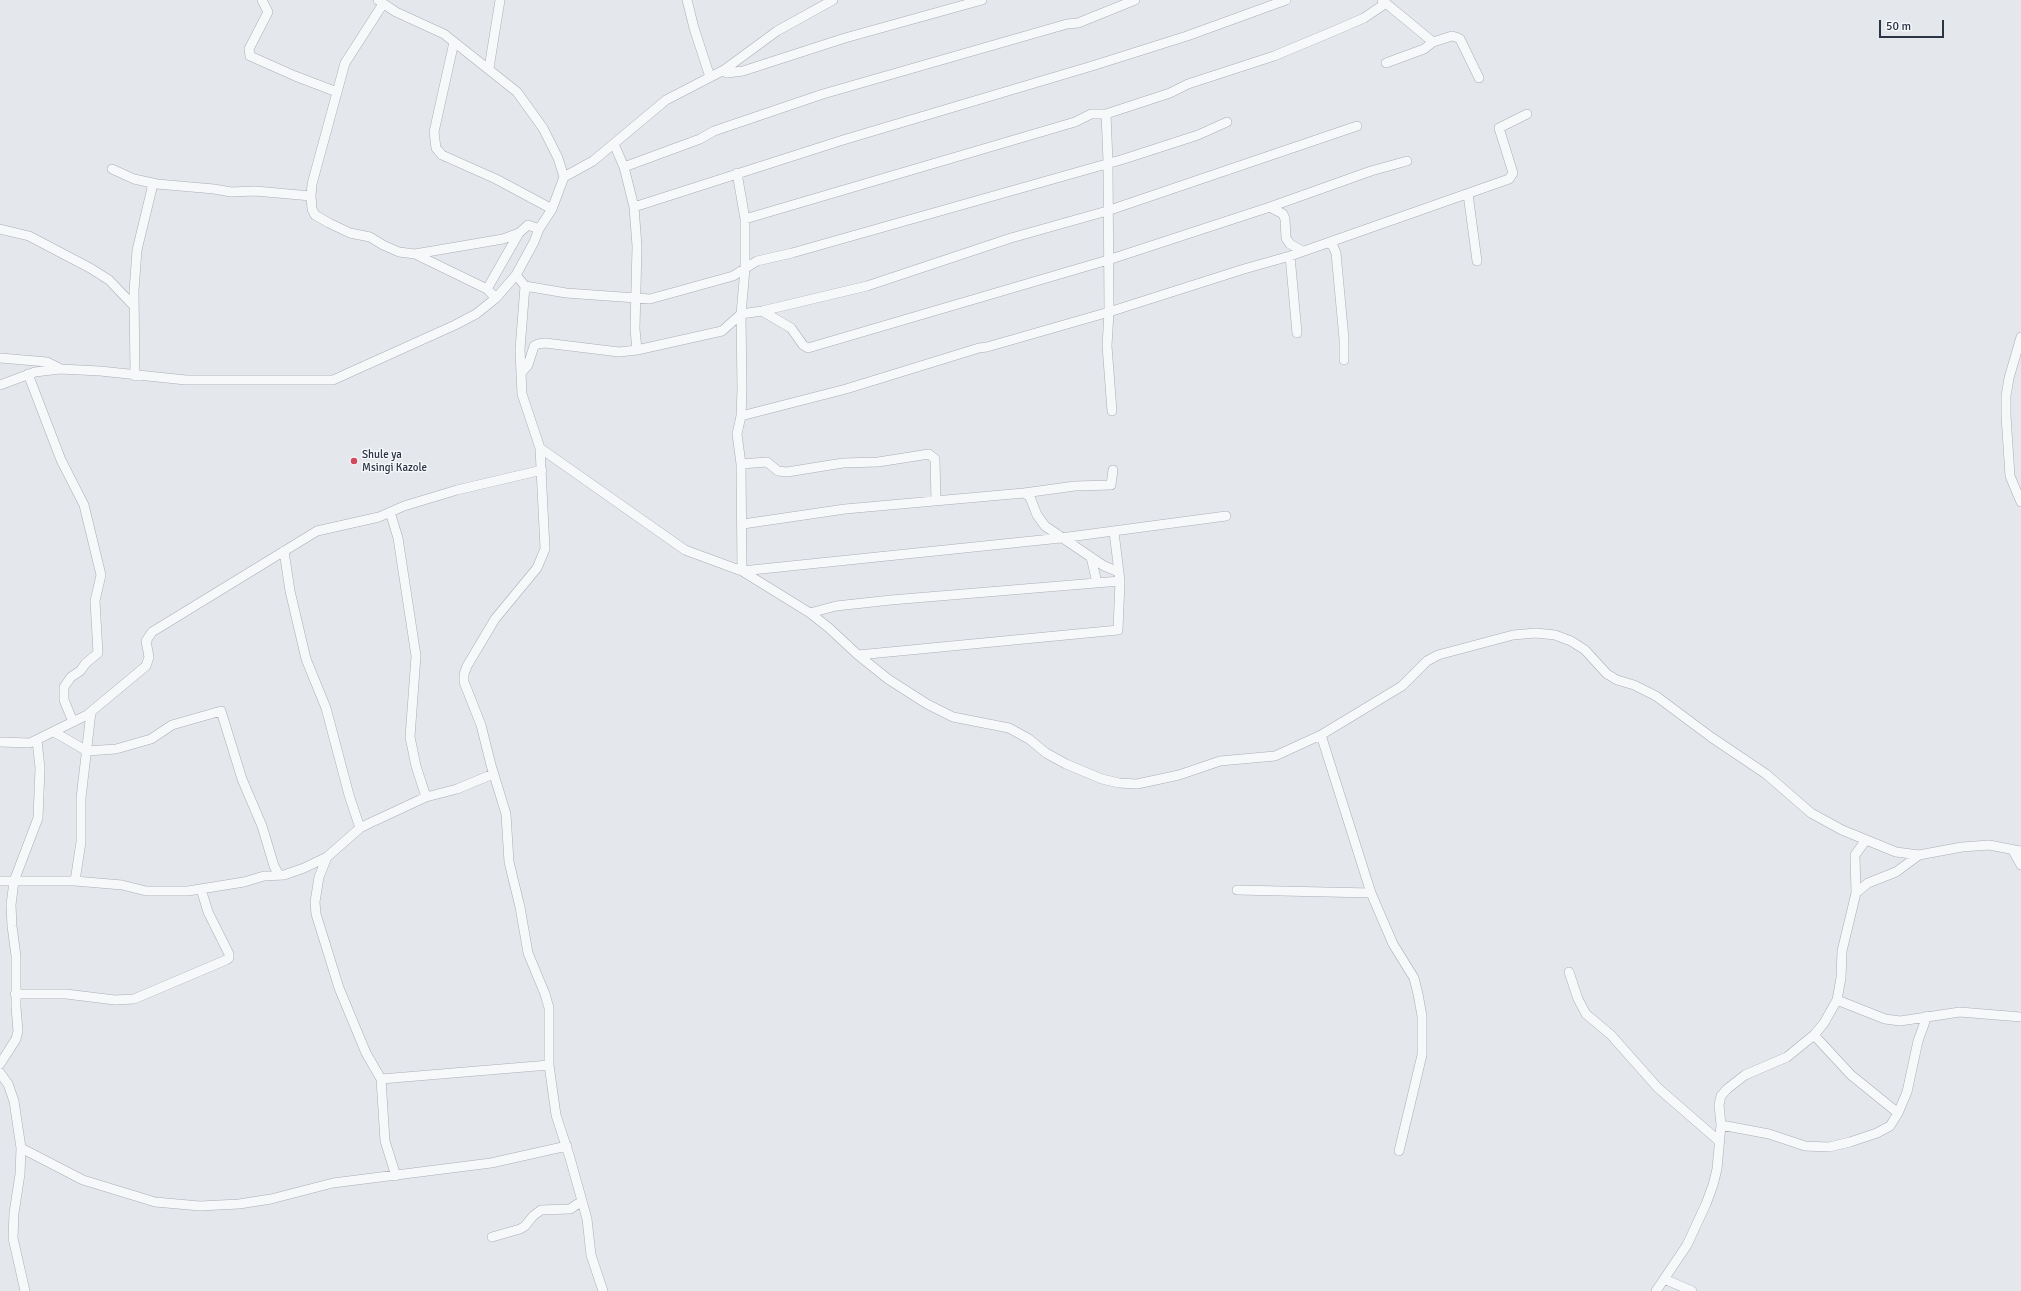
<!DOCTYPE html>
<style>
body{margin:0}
#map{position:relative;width:2021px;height:1291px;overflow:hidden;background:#e4e7ec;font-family:Signika,sans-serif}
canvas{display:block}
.scale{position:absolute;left:1879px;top:20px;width:65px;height:18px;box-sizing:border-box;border:2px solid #2b3445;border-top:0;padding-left:5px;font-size:12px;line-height:14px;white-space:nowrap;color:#2b3445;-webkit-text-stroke:3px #f4f6f9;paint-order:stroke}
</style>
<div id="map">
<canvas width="2021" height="1291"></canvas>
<div class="scale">50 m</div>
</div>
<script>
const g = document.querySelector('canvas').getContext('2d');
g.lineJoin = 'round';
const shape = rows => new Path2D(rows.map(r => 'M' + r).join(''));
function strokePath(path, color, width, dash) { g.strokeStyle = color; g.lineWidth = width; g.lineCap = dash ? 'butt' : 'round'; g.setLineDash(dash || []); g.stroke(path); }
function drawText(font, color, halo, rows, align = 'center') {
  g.font = font + ' Signika,sans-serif'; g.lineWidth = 3; g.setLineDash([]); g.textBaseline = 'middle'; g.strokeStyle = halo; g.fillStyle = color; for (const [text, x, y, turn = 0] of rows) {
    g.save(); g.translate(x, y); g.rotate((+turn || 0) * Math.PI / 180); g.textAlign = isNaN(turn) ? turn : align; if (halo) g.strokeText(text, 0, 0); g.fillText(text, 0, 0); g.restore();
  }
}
const minor = shape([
 [262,0,268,12,249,49,250,56,295,76,337,92],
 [687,0,694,28,710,77],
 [1382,0,1433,42],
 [383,4,345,63,312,184,311,196,312,209,315,215,329,223,350,233,370,237,383,245,399,252,415,254,487,289,496,298],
 [454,42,434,132,436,148,442,155,496,179,552,209],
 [1386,63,1424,49,1433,42,1452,36,1456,37,1460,39,1479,78],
 [489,68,500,0],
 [724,70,727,73,743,71,845,38,982,0],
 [1106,114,1108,162,1109,312,1107,346,1112,411],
 [614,144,624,167,634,207,637,246,635,329,637,350],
 [624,167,700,139,714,131,823,94,1067,24,1078,23,1135,0],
 [112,169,134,179,157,184,214,189,231,192,255,191,311,196],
 [737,173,745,219,745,269,741,314,742,390,741,416,737,434,741,464,742,571,1061,538,1226,516],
 [564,177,593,161,666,100,724,70,777,31,833,0],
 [1468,194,1477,261],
 [634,207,843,140,1092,66,1187,36,1286,0],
 [1270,207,1283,214,1285,219,1286,238,1290,244,1302,251],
 [745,219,1075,122,1091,114,1106,114,1170,93,1188,84,1274,56,1334,31,1364,18,1386,3],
 [0,229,29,236,90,268,109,280,133,305],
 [1328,243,1333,246,1336,253,1344,339,1344,360],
 [415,254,503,239,519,233],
 [1290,256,1297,333],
 [516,275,525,286,520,349,521,373,522,394,540,448,545,549,537,568,495,619,467,666,464,674,464,682,481,725,491,765,506,814,509,862,520,907,528,953,545,994,549,1008,549,1065,556,1115,570,1158,587,1219,591,1255,603,1291],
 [525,286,566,293,650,299,733,276,757,261,792,253,1124,159,1198,135,1227,122],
 [487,289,519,233,528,225,539,229],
 [762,311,791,328,803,345,808,348,1108,260,1270,207,1371,171,1407,161],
 [2021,337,2009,378,2006,396,2006,416,2010,476,2021,502],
 [0,358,47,362,59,368],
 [521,373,528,365,534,346,538,344,545,343,619,352,637,350,722,331,741,314,762,311,867,286,1011,238,1107,211,1357,126],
 [28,374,61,460,84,505,101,575,95,601,98,653,86,663,80,671,71,677,64,687,64,700,73,722],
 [135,376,134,291,137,250,153,184],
 [0,385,35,372,60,369,100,371,186,380,333,380,455,325,476,314,496,298,516,275,534,242,539,229,552,209,564,177,558,158,543,128,517,92,444,34,396,12,378,0],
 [741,416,846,389,979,348,987,347,1109,312,1244,269,1290,256,1509,179,1513,173,1499,128,1527,114],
 [540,448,685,550,742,571,810,613,829,628,858,655,888,679,927,704,953,717,1009,728,1029,739,1046,753,1066,764,1102,779,1119,783,1137,784,1179,775,1220,761,1275,756,1321,735,1402,686,1427,661,1438,655,1513,635,1536,633,1555,635,1571,641,1585,650,1607,674,1617,680,1634,685,1656,696,1711,737,1766,774,1811,813,1842,830,1896,852,1919,855,1962,847,1989,845,2021,851],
 [741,464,767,462,778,471,787,472,843,463,878,462,929,454,935,459,936,501],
 [1024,493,1030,497,1037,515,1045,526,1104,566,1119,572],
 [390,512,398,538,416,656,410,737,416,766,426,797],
 [743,524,845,509,1024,493,1075,486,1111,485,1113,470],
 [284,551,290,591,306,659,326,708,349,795,360,828],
 [1091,557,1097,583],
 [810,613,836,606,891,600,1120,581],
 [858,655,1118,630,1120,581,1114,532],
 [54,732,87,751,116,749,151,739,172,725,221,711,242,779,262,826,274,866,279,875],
 [1321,735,1371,893,1393,944,1414,978,1418,994,1422,1016,1422,1055,1399,1151],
 [0,742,30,743,87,715,146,666,149,657,146,641,152,632,317,531,379,517,404,506,457,490,542,470],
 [2012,849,2021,865],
 [327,857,319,877,315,902,316,914,339,988,366,1053,381,1079,385,1141,396,1176],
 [0,881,75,881,122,885,146,891,188,891,244,882,264,876,284,875,304,868,327,857,360,828,370,823,426,797,457,789,493,774],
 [75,881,81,842,81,798,91,712],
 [1237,890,1371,893],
 [1856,893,1855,855,1866,840],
 [1569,972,1578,999,1586,1014,1611,1035,1658,1088,1719,1141],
 [15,994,66,994,115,1000,134,999,226,960,229,958,229,954,208,912,201,889],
 [1837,1000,1885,1019,1900,1021,1960,1012,2021,1017],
 [1814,1035,1851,1075,1898,1113],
 [0,1064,16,1039,18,1031,16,1007,16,956,12,926,11,905,14,881,38,818,40,768,37,740],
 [0,1073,8,1084,14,1101,21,1148,20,1174,14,1213,13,1238,25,1291],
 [381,1079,549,1065],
 [1721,1125,1769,1134,1805,1146,1829,1147,1850,1142,1877,1133,1890,1126,1898,1113,1907,1092,1918,1041,1927,1016],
 [21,1148,83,1180,155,1202,200,1206,239,1204,271,1199,333,1183,491,1163,567,1146],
 [492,1237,520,1229,525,1226,533,1216,541,1210,570,1209,582,1201],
 [1664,1279,1692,1291],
 [1656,1291,1687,1245,1706,1204,1713,1185,1717,1169,1721,1125,1719,1105,1721,1096,1727,1089,1745,1075,1787,1057,1814,1035,1824,1023,1837,1000,1841,978,1842,951,1856,893,1868,883,1896,872,1919,855]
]);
const markers = [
 [354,461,4,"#d1495b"]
];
const poiNames = [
 ["Shule ya",362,455],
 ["Msingi Kazole",362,468]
];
strokePath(minor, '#a9aeb7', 10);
strokePath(minor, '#f7f8fa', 9);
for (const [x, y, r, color] of markers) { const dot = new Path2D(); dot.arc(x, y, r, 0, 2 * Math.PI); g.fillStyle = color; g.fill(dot); strokePath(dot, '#f4f6f9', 1.5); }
drawText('11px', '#2b3445', '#f4f6f9', poiNames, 'left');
</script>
